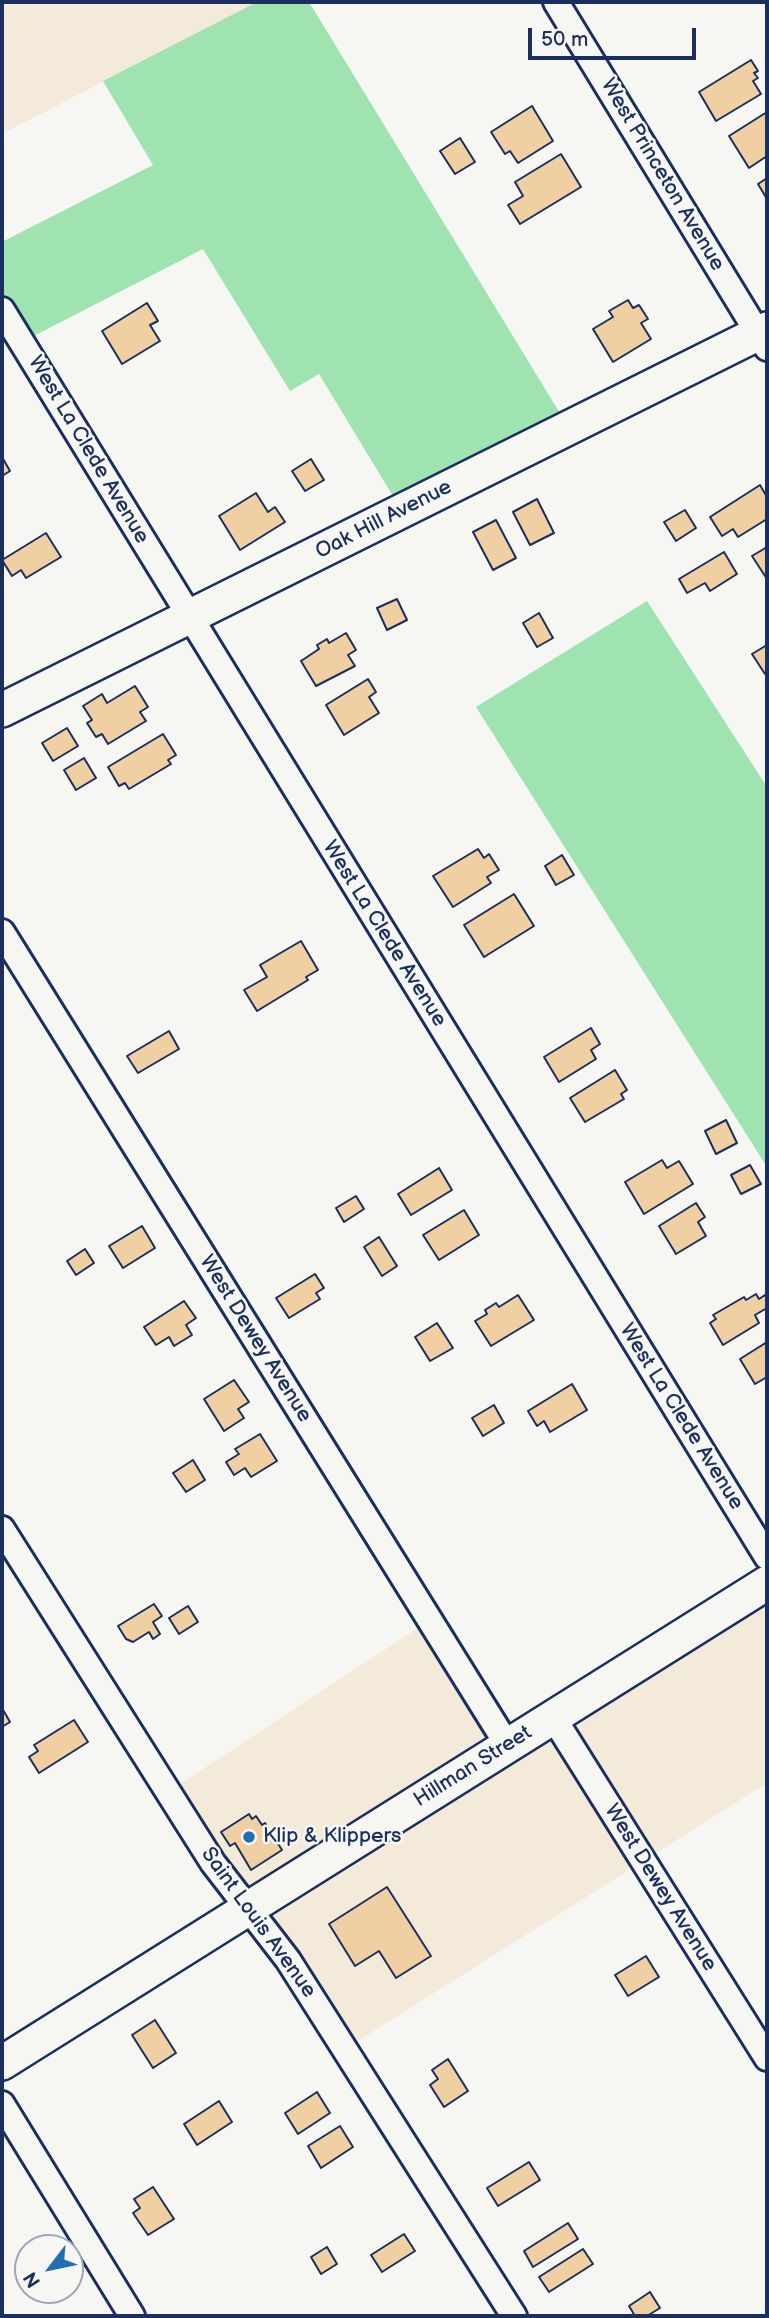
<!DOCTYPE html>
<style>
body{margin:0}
#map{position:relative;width:769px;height:2318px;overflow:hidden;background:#f6f6f2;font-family:"Balsamiq Sans",sans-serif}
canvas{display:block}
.frame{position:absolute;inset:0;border:4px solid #1b2f5e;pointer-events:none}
.north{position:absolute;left:14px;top:2234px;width:70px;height:70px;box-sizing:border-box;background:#f6f6f2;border:2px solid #9ea6b7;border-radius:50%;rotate:238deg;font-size:19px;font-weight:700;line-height:28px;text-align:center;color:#1b2f5e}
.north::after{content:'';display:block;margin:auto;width:24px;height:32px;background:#1f6fb2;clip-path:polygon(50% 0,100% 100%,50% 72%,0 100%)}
.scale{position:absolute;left:528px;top:28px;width:168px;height:32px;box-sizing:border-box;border:4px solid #1b2f5e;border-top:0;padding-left:9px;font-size:21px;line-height:24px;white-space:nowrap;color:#1b2f5e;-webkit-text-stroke:5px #f6f6f2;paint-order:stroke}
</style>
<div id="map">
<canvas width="769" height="2318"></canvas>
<div class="frame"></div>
<div class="north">N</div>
<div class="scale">50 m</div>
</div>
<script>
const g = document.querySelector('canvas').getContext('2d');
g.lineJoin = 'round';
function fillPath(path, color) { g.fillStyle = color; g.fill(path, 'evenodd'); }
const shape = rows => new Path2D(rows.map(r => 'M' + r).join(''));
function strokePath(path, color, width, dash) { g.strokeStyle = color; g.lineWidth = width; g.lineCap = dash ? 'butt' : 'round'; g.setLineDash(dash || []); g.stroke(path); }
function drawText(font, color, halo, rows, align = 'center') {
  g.font = font + ' "Balsamiq Sans",sans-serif'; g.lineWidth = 5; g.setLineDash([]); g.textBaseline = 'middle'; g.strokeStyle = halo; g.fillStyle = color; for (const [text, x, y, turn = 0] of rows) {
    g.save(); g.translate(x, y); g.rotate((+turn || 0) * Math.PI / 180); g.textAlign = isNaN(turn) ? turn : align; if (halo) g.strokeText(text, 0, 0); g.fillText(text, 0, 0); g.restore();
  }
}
const built = shape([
 [2,2,257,2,2,134],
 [767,1583,767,1783,345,2049,168,1792,430,1620,508,1745]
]);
const green = shape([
 [257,2,309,2,569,428,402,511,319,374,290,391,203,249,22,342,2,310,2,242,153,165,103,81],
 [647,601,767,787,767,1167,476,707]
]);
const building = shape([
 [751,60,758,71,754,73,758,78,753,81,761,94,716,121,699,92,751,60],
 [532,106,553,141,518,163,510,151,505,154,491,132,532,106],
 [767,112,767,156,749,168,729,136,767,112],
 [460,138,475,162,455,174,440,151,460,138],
 [561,154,581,187,520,224,508,205,523,196,515,182,561,154],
 [767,178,767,199,758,184,767,178],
 [628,300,633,308,639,305,648,319,641,323,651,339,613,362,593,329,613,317,609,311,628,300],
 [147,303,158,321,150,325,160,341,122,364,102,331,147,303],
 [2,457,10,471,2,476,2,457],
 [311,459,324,480,305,491,292,471,311,459],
 [760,485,767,497,767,519,738,537,733,529,722,536,710,517,760,485],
 [256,493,268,512,275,507,285,522,240,550,219,516,256,493],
 [537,499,554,533,530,545,513,512,537,499],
 [685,510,696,528,676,541,664,522,685,510],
 [496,520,516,558,493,570,473,532,496,520],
 [46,533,61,557,26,578,21,570,12,576,2,560,46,533],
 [767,547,767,579,752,556,767,547],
 [724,552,737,574,710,591,705,583,687,593,679,579,724,552],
 [397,599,407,620,387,630,377,608,397,599],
 [539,613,553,638,537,647,523,623,539,613],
 [346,633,356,650,348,655,355,666,316,686,301,661,319,649,317,645,327,639,329,643,346,633],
 [767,645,767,673,765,674,752,654,767,645],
 [368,679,376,692,369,697,379,713,344,735,326,705,368,679],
 [135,686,148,707,140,712,146,721,108,744,102,734,96,737,87,723,92,720,83,706,102,694,107,703,135,686],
 [67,728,78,746,53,761,42,743,67,728],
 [163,734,176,755,168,760,171,764,129,789,125,783,119,786,108,767,163,734],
 [84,758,96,778,76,790,64,770,84,758],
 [478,849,484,858,489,854,499,870,487,877,491,883,453,907,433,876,478,849],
 [562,855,574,875,556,885,545,866,562,855],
 [514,894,534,926,484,957,464,925,514,894],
 [301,941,318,970,306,977,308,980,257,1011,244,990,267,977,260,965,301,941],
 [591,1028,600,1044,591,1050,596,1059,559,1082,544,1057,591,1028],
 [169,1031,179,1049,138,1073,127,1056,169,1031],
 [615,1070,627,1090,621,1094,624,1099,585,1122,570,1098,615,1070],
 [726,1120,737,1143,716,1154,705,1131,726,1120],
 [662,1160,667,1168,679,1161,693,1184,644,1214,625,1182,662,1160],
 [750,1165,761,1184,741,1194,731,1175,750,1165],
 [439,1168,452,1190,411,1215,398,1194,439,1168],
 [356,1196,364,1209,344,1222,336,1208,356,1196],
 [696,1203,705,1217,698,1222,706,1236,676,1254,659,1226,696,1203],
 [464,1210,479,1235,439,1260,423,1235,464,1210],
 [142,1226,155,1248,123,1268,109,1246,142,1226],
 [379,1237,397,1266,382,1276,364,1247,379,1237],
 [85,1249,94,1263,76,1275,67,1261,85,1249],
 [315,1274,324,1288,316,1293,320,1299,289,1318,276,1298,315,1274],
 [756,1294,759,1299,765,1295,767,1299,767,1308,755,1315,759,1323,723,1345,710,1323,716,1319,713,1315,744,1297,746,1300,756,1294],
 [518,1295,534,1320,491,1346,475,1321,487,1314,485,1310,496,1303,499,1307,518,1295],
 [184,1301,196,1318,186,1325,192,1335,174,1346,169,1337,156,1345,144,1327,184,1301],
 [437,1323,453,1348,430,1361,415,1337,437,1323],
 [767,1342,767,1377,755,1384,740,1359,767,1342],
 [234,1380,249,1402,238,1409,244,1418,224,1431,204,1399,234,1380],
 [572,1384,587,1410,550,1432,544,1421,537,1426,528,1411,572,1384],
 [494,1405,504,1423,483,1436,472,1418,494,1405],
 [260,1434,277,1461,251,1477,245,1468,234,1475,226,1462,239,1454,235,1449,260,1434],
 [193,1460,205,1480,186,1492,173,1473,193,1460],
 [154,1604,162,1616,153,1622,160,1634,153,1639,149,1632,133,1642,126,1639,118,1626,154,1604],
 [188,1606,198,1622,179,1634,169,1618,188,1606],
 [2,1708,10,1722,2,1727,2,1708],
 [74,1720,88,1742,39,1773,29,1757,38,1751,34,1745,74,1720],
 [249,1814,252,1819,256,1816,262,1825,265,1823,282,1850,251,1870,235,1843,230,1846,221,1832,249,1814],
 [387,1887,431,1956,396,1978,379,1951,355,1966,329,1924,387,1887],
 [646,1956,659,1977,628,1996,615,1975,646,1956],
 [155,2020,176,2053,153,2068,132,2035,155,2020],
 [448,2059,468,2091,444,2107,430,2085,438,2079,432,2070,448,2059],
 [317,2092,330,2113,298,2134,285,2113,317,2092],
 [219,2101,232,2122,197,2145,184,2124,219,2101],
 [340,2126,353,2147,321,2168,308,2146,340,2126],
 [529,2162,540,2180,498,2206,487,2188,529,2162],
 [153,2187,174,2219,148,2235,133,2213,140,2208,134,2199,153,2187],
 [568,2223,578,2239,533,2267,524,2251,568,2223],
 [404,2234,415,2251,382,2272,371,2255,404,2234],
 [327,2247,337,2264,321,2274,311,2257,327,2247],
 [583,2249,593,2264,549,2292,539,2277,583,2249],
 [650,2292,660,2308,647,2316,635,2316,629,2306,650,2292]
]);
const street = shape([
 [556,2,767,348],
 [2,310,767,1557],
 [2,932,508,1746],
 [2,1529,213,1863,288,1960,514,2316],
 [553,1717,767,2058],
 [2,2104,132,2316]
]);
const secondary = shape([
 [2,710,767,329],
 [2,2063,767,1583]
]);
const markers = [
 [249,1837,7,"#1f6fb2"]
];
const streetNames = [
 ["West Princeton Avenue",662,175,59],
 ["West La Clede Avenue",88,450,59],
 ["Oak Hill Avenue",384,520,-27],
 ["West La Clede Avenue",384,934,58],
 ["West Dewey Avenue",255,1339,58],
 ["West La Clede Avenue",681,1417,58],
 ["Hillman Street",473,1767,-32],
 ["West Dewey Avenue",660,1888,58],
 ["Saint Louis Avenue",258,1923,54]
];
const poiNames = [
 ["Klip & Klippers",263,1837]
];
fillPath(built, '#f4eada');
fillPath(green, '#9ee3b0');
fillPath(building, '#f0cfa2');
strokePath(building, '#1b2f5e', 2);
strokePath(street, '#1b2f5e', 30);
strokePath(secondary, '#1b2f5e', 38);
strokePath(street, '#f6f6f2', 24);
strokePath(secondary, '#f6f6f2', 33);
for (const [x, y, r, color] of markers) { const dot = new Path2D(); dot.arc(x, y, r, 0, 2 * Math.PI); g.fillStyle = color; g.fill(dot); strokePath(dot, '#f6f6f2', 2.5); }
drawText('21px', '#1b2f5e', '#f6f6f2', streetNames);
drawText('21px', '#1b2f5e', '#f6f6f2', poiNames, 'left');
</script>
